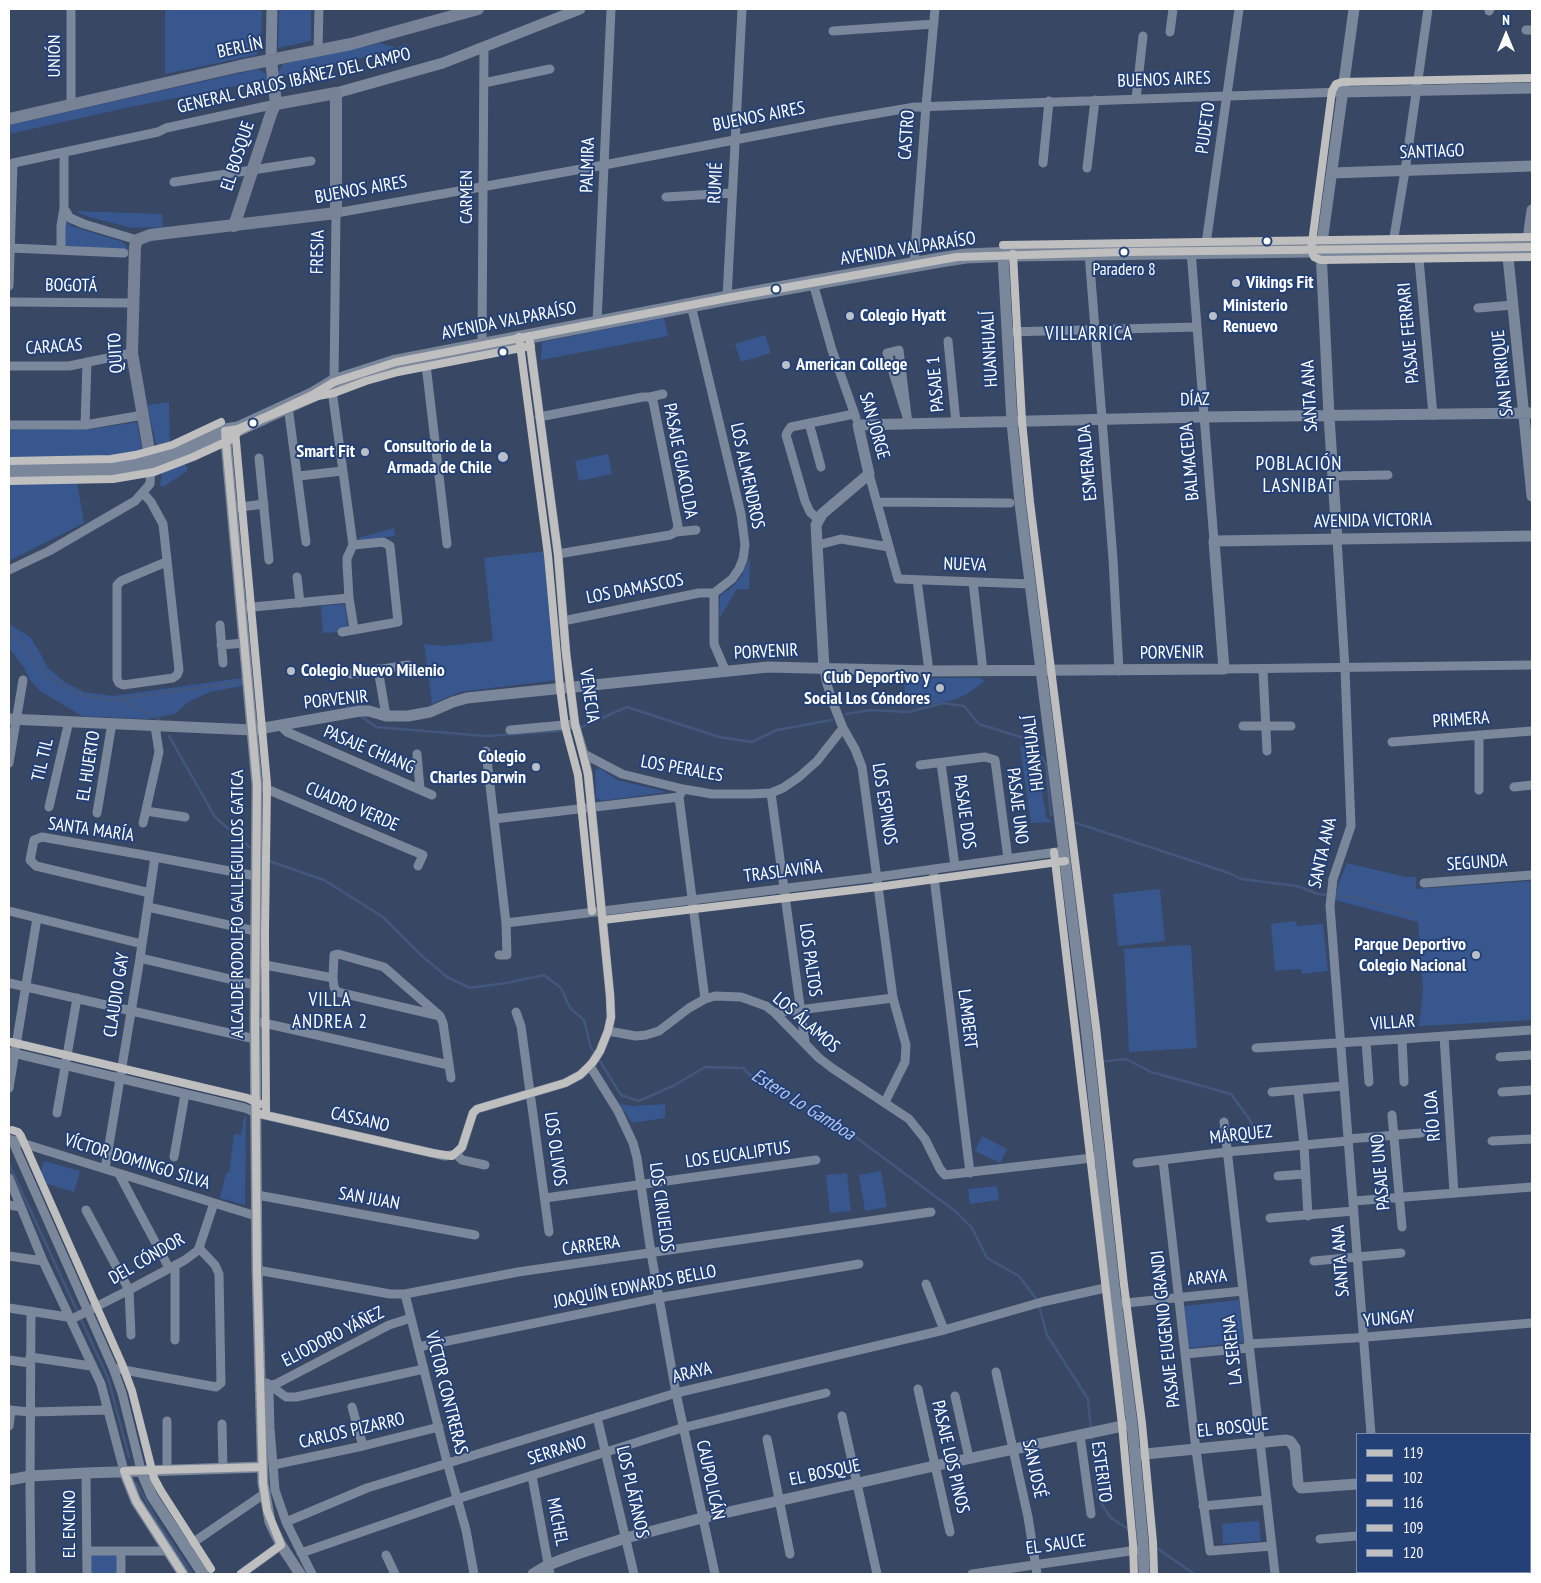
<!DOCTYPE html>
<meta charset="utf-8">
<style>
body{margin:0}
#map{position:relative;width:1541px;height:1583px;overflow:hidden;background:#374764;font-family:"PT Sans Narrow",sans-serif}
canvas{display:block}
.frame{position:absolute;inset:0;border:10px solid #fff;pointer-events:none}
.legend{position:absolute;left:1356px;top:1433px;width:175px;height:140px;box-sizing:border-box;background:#244177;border:1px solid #7c8dad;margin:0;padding:6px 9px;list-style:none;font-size:15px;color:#fff}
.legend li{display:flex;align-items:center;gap:10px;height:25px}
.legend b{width:25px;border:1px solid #7c8dad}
.north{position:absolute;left:1481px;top:10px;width:50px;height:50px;-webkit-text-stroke:4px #244177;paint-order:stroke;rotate:0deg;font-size:14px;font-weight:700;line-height:20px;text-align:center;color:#fff}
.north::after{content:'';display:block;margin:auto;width:18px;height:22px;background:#fff;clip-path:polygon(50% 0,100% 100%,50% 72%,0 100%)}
</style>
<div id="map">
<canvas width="1541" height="1583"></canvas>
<div class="frame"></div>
<ul class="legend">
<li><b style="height:6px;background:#bfbfbf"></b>119</li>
<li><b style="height:6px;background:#bfbfbf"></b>102</li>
<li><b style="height:6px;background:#bfbfbf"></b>116</li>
<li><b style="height:6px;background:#bfbfbf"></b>109</li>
<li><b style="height:6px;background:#bfbfbf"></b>120</li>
</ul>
<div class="north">N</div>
</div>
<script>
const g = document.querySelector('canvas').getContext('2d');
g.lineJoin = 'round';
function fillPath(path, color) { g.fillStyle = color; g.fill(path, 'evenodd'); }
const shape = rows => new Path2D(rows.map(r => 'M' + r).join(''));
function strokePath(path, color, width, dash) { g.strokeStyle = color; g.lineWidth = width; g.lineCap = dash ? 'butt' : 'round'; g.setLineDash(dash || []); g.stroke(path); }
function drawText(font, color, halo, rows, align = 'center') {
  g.font = font + ' "PT Sans Narrow",sans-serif'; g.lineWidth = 4; g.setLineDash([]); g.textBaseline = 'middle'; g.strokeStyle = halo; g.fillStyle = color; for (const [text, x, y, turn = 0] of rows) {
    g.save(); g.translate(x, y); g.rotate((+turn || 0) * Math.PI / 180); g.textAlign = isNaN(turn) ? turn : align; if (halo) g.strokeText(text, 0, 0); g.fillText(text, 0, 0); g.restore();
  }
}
const green = shape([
 [165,9,262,9,261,47,256,55,165,74],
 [279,9,311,9,311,41,278,48],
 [380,43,396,48,407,44,408,47,279,77,278,73,283,64],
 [258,69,266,74,267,80,130,107,9,134,9,125],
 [75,211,162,214,163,227,132,228,89,217],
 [65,220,71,226,123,242,127,246,128,251,65,249],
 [664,318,668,336,541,360,542,342],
 [765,335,771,353,741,362,735,344],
 [169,402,170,443,159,446,156,445,147,405],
 [137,422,142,451,108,456,9,459,9,430,92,429],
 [608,454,612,474,579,481,575,461],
 [183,462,187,467,187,471,163,487,160,486,162,471],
 [77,482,84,523,9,561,9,483],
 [394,528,395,536,360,540,358,538],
 [547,551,561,676,557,680,460,692,432,704,424,644,444,646,493,641,484,558],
 [750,558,749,589,737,589,719,619,720,596,723,592,729,590,740,578],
 [343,604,345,606,348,629,341,632,323,633,321,606],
 [9,624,30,637,39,651,47,667,65,682,84,692,113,696,242,678,242,686,210,692,188,702,175,714,146,719,82,716,40,691,29,679,25,669,9,648],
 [903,678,980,678,985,681,967,694,956,699,928,705,907,706],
 [1020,746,1026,746,1037,760,1046,817,1053,822,1031,823],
 [600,768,617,780,667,792,603,801,596,798,595,770],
 [1347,863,1406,877,1416,877,1416,889,1532,881,1532,1020,1419,1026,1423,989,1418,922,1335,900,1338,885],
 [1160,889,1165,941,1118,946,1113,894],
 [1296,921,1297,926,1323,924,1328,971,1302,974,1301,969,1275,971,1271,924],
 [1191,945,1197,1048,1129,1052,1124,949],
 [620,1104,632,1106,665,1104,665,1118,632,1123],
 [246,1116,245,1205,220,1198,226,1173,229,1173,234,1134,241,1135,244,1117],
 [982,1136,1007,1149,1000,1163,975,1151],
 [44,1161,80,1171,74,1192,38,1181],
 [881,1171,887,1207,865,1211,859,1175],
 [847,1173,851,1211,830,1213,826,1175],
 [997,1186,999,1200,970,1204,968,1189],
 [1239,1300,1244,1342,1188,1348,1184,1306],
 [1259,1521,1261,1541,1223,1544,1222,1524],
 [89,1554,117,1554,117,1574,90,1574]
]);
const stream = shape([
 [9,632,23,644,45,675,78,694,111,700,242,682],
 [327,691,351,709],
 [121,699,159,719],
 [846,714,870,710,909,712,943,703,964,706,979,724,1030,740,1046,764,1051,815],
 [359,715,376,727,486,736,560,731,574,729],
 [579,728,627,707,719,737,752,742,777,730,832,720],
 [169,736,215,817,253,850],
 [259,855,263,859,324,880,383,917,421,955,447,977,470,988,506,983,544,975,561,988,570,1008,584,1020,591,1048,595,1053],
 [1333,895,1357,898,1414,915],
 [598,1058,621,1095,639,1101,675,1085,705,1067,743,1068,755,1080,775,1093,826,1115,955,1211,972,1228,987,1258,1019,1276,1037,1300],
 [1259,1139,1250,1120,1231,1094,1151,1072,1126,1059,1100,1062,1097,1033,1093,1029,1067,820,1229,873,1241,879,1297,886,1318,894,1328,895],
 [9,1164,108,1378,129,1457],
 [1039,1306,1047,1335,1088,1399,1091,1429],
 [1092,1437,1097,1497,1111,1518,1138,1535],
 [136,1483,158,1523,192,1574],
 [1147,1541,1194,1574]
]);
const minor = shape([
 [71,9,71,104],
 [1489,11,1490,9],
 [1526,30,1532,30],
 [833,31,934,24],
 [1170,32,1173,9],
 [318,51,319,9],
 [484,83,550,69],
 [1136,99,1143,36],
 [64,152,64,208,70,218,84,224,137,240],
 [1043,163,1049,101],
 [9,164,158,132,166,128,276,104],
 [1087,168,1095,100],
 [174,182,311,161],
 [666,197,732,193],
 [11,248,124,253],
 [1418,248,1433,415],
 [1392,249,1405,171,1428,9],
 [61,250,61,226,64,208],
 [1191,251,1214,541],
 [1205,251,1239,9],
 [1089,253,1113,559,1119,671],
 [914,264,926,106,935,9],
 [813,283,832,350,856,418],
 [9,286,13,163],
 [727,298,742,9],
 [9,302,133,303],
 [691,305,741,514,745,545,743,559,739,569,732,579,714,593,714,644,726,672],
 [1478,308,1513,305],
 [597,323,611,9],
 [1007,332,1196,327],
 [948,341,956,423],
 [482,345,484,48],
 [425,356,447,544],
 [9,366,69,366,132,353],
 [334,382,336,213,604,165,833,121,915,107,1342,92],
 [331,383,353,545],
 [650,397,663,394],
 [288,406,306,542],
 [539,417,643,397,650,397,653,401,678,526,676,532,670,535,558,554],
 [907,417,887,353,899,350,908,424],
 [809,423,821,467],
 [9,425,85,425,143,415],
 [85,425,87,362],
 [259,458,269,560],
 [869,474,898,579,1030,584],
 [299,476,342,471],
 [1333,476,1388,475],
 [143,493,151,502,163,524,179,670,177,675,173,678,123,685,119,683,117,679,117,585,121,581,166,562],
 [877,502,1010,503],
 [233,508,264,504],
 [818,519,810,512,805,501,786,435,788,431,791,427,854,414],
 [676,532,696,530],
 [1337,539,1345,669,1351,826,1333,879,1330,906,1371,1434],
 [353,545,347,558,347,564,349,598,354,629],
 [818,545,841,539,889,547],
 [9,570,49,551,135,501,150,484,151,462],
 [297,577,300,603],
 [917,580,929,671],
 [973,582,983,671],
 [242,608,349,598],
 [563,621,699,593,714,593],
 [220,625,223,663],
 [342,632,398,622,390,546,383,542,353,545],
 [221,645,245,643],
 [824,668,826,681,833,703,843,728,855,749,862,767,893,998,906,1045,905,1062,885,1102],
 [378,669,386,716],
 [1224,669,1532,665],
 [1263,670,1267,751],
 [351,674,408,665],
 [280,725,287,732,432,795],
 [1243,726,1291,726],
 [510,730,575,724],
 [1479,735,1479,790],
 [1392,742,1532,731],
 [486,751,506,923,507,955,499,955],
 [417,754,420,789],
 [584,754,622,774,683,789,712,794,750,794,771,793,783,788,799,777,817,761,843,728],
 [9,763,23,680],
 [941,763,955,866],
 [920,765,985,757,995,760,1008,859],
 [257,785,423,855,418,866],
 [1514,787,1532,785],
 [683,789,679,797,705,999],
 [771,793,805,1042],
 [49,807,69,721],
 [146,811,185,817],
 [97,813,112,723],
 [494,819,679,797],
 [143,823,159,752,155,726],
 [933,869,970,1173],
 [1424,883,1532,875],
 [150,893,36,866,30,860,34,840,42,837,155,857,256,876],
 [148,907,255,931],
 [9,911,142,944],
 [506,923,877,877,1064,851],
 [140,958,255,985],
 [255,963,333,978],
 [9,983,255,1039],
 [516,1012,521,1026,549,1232],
 [775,1013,893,998],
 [440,1016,384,967,338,954,334,955,333,978,334,987,337,992,440,1016,443,1023,451,1078],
 [255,1021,449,1065],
 [608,1031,636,1036,646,1035,659,1031,689,1008,705,999,715,996,741,997,766,1006,775,1013,819,1058,832,1068,909,1119,925,1139,940,1169,945,1175,1101,1157],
 [1444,1036,1454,1193],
 [1402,1039,1404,1082],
 [1366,1042,1369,1082],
 [1256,1048,1402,1039,1532,1030],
 [9,1052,245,1108,256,1113,432,1153,445,1156,456,1154],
 [1500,1057,1532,1055],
 [590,1066,618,1111,633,1143,637,1158,651,1253,676,1393,715,1574],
 [9,1088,37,918],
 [1298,1090,1304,1145,1308,1216],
 [1272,1092,1344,1086],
 [1502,1092,1532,1090],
 [57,1113,77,998],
 [1392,1115,1402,1227],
 [1224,1122,1275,1574],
 [9,1139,256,1216],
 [1348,1139,1421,1133],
 [12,1140,113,1368,122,1393,141,1470],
 [1492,1141,1532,1139],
 [456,1154,462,1147,473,1113,477,1109,565,1083,580,1075,590,1066,600,1051,608,1031,611,1017,610,995,588,774,584,754,575,724,566,653,558,554,529,336],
 [456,1154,462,1160,485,1165],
 [174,1157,185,1094],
 [1163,1160,1196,1450,1210,1551,1272,1546],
 [1137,1163,1227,1152,1348,1141],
 [105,1169,140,958,155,857],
 [119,1174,169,1268],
 [1278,1176,1305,1174],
 [9,1178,43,1261,101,1384,124,1471],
 [257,1195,475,1235],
 [545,1198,816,1160],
 [1354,1201,1532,1187],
 [9,1205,21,1207],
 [86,1210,129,1290,131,1335],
 [1270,1218,1354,1211],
 [9,1256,43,1261],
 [1314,1261,1401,1253],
 [175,1266,175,1340],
 [257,1270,390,1294,405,1294,518,1272,931,1212],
 [926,1284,944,1330],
 [405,1294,447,1462,466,1530,474,1574],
 [1116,1304,1243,1291],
 [9,1308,74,1318,129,1290,185,1260,197,1251,199,1248,214,1203],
 [1248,1344,1354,1338,1532,1323],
 [418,1347,658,1298,859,1264],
 [1185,1354,1249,1348],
 [30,1357,91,1366],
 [9,1360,30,1363],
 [113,1368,216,1387,221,1383,219,1274,215,1265,199,1248],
 [996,1372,1028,1517,1037,1574],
 [267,1383,286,1397,296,1397,424,1369],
 [271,1385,269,1393,270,1428,275,1490,286,1522,312,1574],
 [271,1385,276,1384,389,1325,411,1318],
 [918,1389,950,1532],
 [955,1396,969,1458],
 [352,1407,363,1446],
 [9,1410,30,1412,108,1410],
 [842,1416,877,1574],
 [597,1417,634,1574],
 [167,1421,167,1470],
 [222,1424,223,1468],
 [9,1426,11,1410],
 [1080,1435,1091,1514],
 [767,1439,790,1554],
 [273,1465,363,1446,439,1427],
 [86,1473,87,1574],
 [532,1476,550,1574],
 [1203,1506,1267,1500],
 [286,1522,367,1488,676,1393,944,1330,1042,1302,1114,1286],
 [1320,1539,1357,1536],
 [185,1548,264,1494],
 [87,1551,167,1551],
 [121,1552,121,1574],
 [301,1553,457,1499,682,1428,826,1393],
 [386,1555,395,1574],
 [1383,1572,1383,1574],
 [1518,1572,1518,1574],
 [31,1574,30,1489,31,1311],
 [241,1574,281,1545],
 [972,1574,1144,1549]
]);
const tertiary = shape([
 [271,60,272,9],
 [1342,92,1532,88],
 [336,93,443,63,580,9],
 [1332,173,1532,166],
 [1507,247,1532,496],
 [1527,247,1532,210],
 [1003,255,1012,422,1020,503,1086,1028,1114,1286,1132,1424,1143,1543,1144,1574],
 [225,431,257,785,255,1021,257,1270,263,1483,270,1522,281,1545,300,1574],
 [1337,539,1329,416,1321,250,1354,9],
 [824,668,816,525,822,514,869,474,858,425,1203,417,1532,413],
 [9,719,253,730,360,711,369,711,386,716,408,716,430,712,453,702,467,698,768,667,929,671,1224,669,1214,541,1532,536],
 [1135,1455,1286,1440,1290,1441,1295,1448,1298,1484,1301,1488,1357,1484],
 [141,1470,152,1496,203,1574],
 [124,1471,136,1501,183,1574],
 [1530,1471,1532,1470],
 [9,1480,30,1476,86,1473,262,1467],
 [533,1574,548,1565,577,1554,626,1538,702,1518,934,1466,1132,1424]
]);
const secondary = shape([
 [9,119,240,66,351,44,478,9],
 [234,226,272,111,276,104,271,60],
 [151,462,132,353,135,247,137,240,150,235,336,213,336,93,276,104]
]);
const primary = shape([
 [9,471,112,469,137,465,166,458,225,431,238,429,314,394,334,382,396,362,727,298,940,260,966,256,1013,254,1532,247]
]);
const bus1 = shape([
 [256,1113,432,1153,452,1156,462,1147,473,1113,477,1109,565,1083,580,1075,593,1062,600,1051,608,1031,611,1017,610,995,588,774,575,724,566,653,558,554,529,336],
 [183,1574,136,1501,124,1471,262,1467],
 [241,1574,281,1545,267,1510,263,1483,257,1270,255,1021,257,785,225,431,238,429,263,418,314,394,334,382,396,362,727,298,957,257,1124,252,1532,247]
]);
const bus2 = shape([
 [519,337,548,555,560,688,565,726,578,775,592,911],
 [9,481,113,479,154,472,193,457,230,440,239,431,262,419,318,396,334,393,366,381,398,372,531,346],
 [1054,852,1122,1425,1133,1544,1134,1574],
 [603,920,878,887,1065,861]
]);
const bus3 = shape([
 [1003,245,1532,237],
 [1013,254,1022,421,1030,502,1096,1027,1124,1285,1142,1423,1153,1542,1154,1574]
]);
const bus4 = shape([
 [235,430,267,784,265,931,266,1113],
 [9,461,111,459,135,455,172,445,221,422],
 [11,1042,247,1098,260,1104],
 [12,1130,18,1132,21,1136,122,1364,132,1391,154,1478,161,1491,211,1569]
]);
const bus5 = shape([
 [1532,78,1342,82,1336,84,1332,91,1311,250,1314,257,1321,260,1532,257]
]);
const markers = [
 [1267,241,4.5,"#fff"],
 [1124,252,4.5,"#fff"],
 [1236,283,5,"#b9bfc9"],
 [776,289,4.5,"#fff"],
 [850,316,5,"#b9bfc9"],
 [1213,316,5,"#b9bfc9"],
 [503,352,4.5,"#fff"],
 [786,365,5,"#b9bfc9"],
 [253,423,4.5,"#fff"],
 [365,452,5,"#b9bfc9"],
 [503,457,6,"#b9bfc9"],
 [291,671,5,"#b9bfc9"],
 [940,688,5,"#b9bfc9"],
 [536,767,5,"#b9bfc9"],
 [1476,955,5,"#b9bfc9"]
];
const busNames = [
 ["Paradero 8",1124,270]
];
const streetNames = [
 ["BERLÍN",240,48,-12],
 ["UNIÓN",55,56,-90],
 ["BUENOS AIRES",1164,80,-2],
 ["GENERAL CARLOS IBÁÑEZ DEL CAMPO",294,81,-13],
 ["BUENOS AIRES",759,117,-11],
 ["PUDETO",1206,128,-82],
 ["CASTRO",907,135,-86],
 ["SANTIAGO",1432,152,-2],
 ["EL BOSQUE",238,156,-72],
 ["PALMIRA",588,165,-88],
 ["RUMIÉ",716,183,-87],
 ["BUENOS AIRES",361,190,-10],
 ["CARMEN",467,197,-90],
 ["AVENIDA VALPARAÍSO",908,249,-9],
 ["FRESIA",318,252,-89],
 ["BOGOTÁ",71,286,1],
 ["AVENIDA VALPARAÍSO",509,321,-11],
 ["PASAJE FERRARI",1409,333,-95],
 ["CARACAS",54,347,-4],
 ["HUANHUALÍ",990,349,-93],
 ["QUITO",116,353,-94],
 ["SAN ENRIQUE",1503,373,-96],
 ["PASAJE 1",936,384,-95],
 ["SANTA ANA",1310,396,-93],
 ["DÍAZ",1195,400,-1],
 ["SAN JORGE",874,426,74],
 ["PASAJE GUACOLDA",680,461,79],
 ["BALMACEDA",1190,462,-95],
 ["ESMERALDA",1088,463,-95],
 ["LOS ALMENDROS",747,476,78],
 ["AVENIDA VICTORIA",1373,521,-1],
 ["NUEVA",965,565,2],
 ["LOS DAMASCOS",635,589,-11],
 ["PORVENIR",766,652,-3],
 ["PORVENIR",1172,653,-1],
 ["VENECIA",589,696,82],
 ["PORVENIR",336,700,-6],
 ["PRIMERA",1461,720,-4],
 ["PASAJE CHIANG",369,750,23],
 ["HUANHUALÍ",1034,753,-97],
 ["TIL TIL",43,760,-77],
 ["EL HUERTO",89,766,-81],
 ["LOS PERALES",682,769,10],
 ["LOS ESPINOS",884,804,81],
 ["PASAJE UNO",1017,806,83],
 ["CUADRO VERDE",352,807,23],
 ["PASAJE DOS",964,812,82],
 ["SANTA MARÍA",91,830,8],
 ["SANTA ANA",1323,853,-77],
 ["SEGUNDA",1477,863,-4],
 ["TRASLAVIÑA",783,872,-7],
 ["ALCALDE RODOLFO GALLEGUILLOS GATICA",238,904,-90],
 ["LOS PALTOS",810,960,82],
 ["CLAUDIO GAY",117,995,-81],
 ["LAMBERT",967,1019,83],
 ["LOS ÁLAMOS",806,1023,41],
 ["VILLAR",1393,1023,-4],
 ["RÍO LOA",1433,1116,-94],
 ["CASSANO",360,1120,13],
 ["MÁRQUEZ",1241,1135,-6],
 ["LOS OLIVOS",555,1149,82],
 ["LOS EUCALIPTUS",738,1155,-8],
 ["VÍCTOR DOMINGO SILVA",137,1162,17],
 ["PASAJE UNO",1381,1172,-95],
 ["SAN JUAN",369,1199,10],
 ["LOS CIRUELOS",661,1207,82],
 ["CARRERA",591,1246,-8],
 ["DEL CÓNDOR",147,1259,-30],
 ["SANTA ANA",1341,1261,-94],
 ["ARAYA",1207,1278,-6],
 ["JOAQUÍN EDWARDS BELLO",635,1287,-11],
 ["YUNGAY",1389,1319,-5],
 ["PASAJE EUGENIO GRANDI",1166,1329,-96],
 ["ELIODORO YÁÑEZ",333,1337,-27],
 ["LA SERENA",1233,1350,-96],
 ["ARAYA",692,1373,-14],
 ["VÍCTOR CONTRERAS",446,1393,76],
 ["EL BOSQUE",1233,1428,-6],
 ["CARLOS PIZARRO",352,1431,-13],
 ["SERRANO",557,1451,-17],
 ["PASAJE LOS PINOS",950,1457,77],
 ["SAN JOSÉ",1034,1469,78],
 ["ESTERITO",1101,1472,82],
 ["EL BOSQUE",825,1473,-12],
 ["CAUPOLICÁN",710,1480,78],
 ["LOS PLÁTANOS",632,1492,77],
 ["MICHEL",557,1522,79],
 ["EL ENCINO",70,1524,-90],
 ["EL SAUCE",1056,1545,-8]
];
const poiNames = [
 ["Vikings Fit",1246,283],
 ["Ministerio",1223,306],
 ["Renuevo",1223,327],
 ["Colegio Hyatt",860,316],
 ["American College",796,365],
 ["Consultorio de la",492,447,"right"],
 ["Armada de Chile",492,468,"right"],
 ["Smart Fit",355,452,"right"],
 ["Colegio Nuevo Milenio",301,671],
 ["Club Deportivo y",930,678,"right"],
 ["Social Los Cóndores",930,699,"right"],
 ["Colegio",526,757,"right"],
 ["Charles Darwin",526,778,"right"],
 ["Parque Deportivo",1466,945,"right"],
 ["Colegio Nacional",1466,966,"right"]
];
const neighbourhoodNames = [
 ["VILLARRICA",1089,335],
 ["POBLACIÓN",1299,465],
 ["LASNIBAT",1299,487],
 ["VILLA",330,1001],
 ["ANDREA 2",330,1023]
];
const waterNames = [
 ["Estero Lo Gamboa",803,1105,32]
];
fillPath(green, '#38578e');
strokePath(stream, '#43577e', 2.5);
strokePath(minor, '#7b889b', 9);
strokePath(tertiary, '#7b889b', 11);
strokePath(secondary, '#778297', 12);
strokePath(primary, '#7a869a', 15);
strokePath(bus1, '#bfbfbf', 8);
strokePath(bus2, '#bfbfbf', 8);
strokePath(bus3, '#bfbfbf', 8);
strokePath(bus4, '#bfbfbf', 8);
strokePath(bus5, '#bfbfbf', 8);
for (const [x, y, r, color] of markers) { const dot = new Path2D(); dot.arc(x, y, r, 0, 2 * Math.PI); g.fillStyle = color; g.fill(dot); strokePath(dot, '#244177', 2); }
drawText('17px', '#fff', '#244177', busNames);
drawText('18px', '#fff', '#244177', streetNames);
drawText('bold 18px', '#fff', '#244177', poiNames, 'left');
g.letterSpacing = '1px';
drawText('19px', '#fff', '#244177', neighbourhoodNames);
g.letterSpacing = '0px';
drawText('italic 19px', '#b1c6eb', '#244177', waterNames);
</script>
